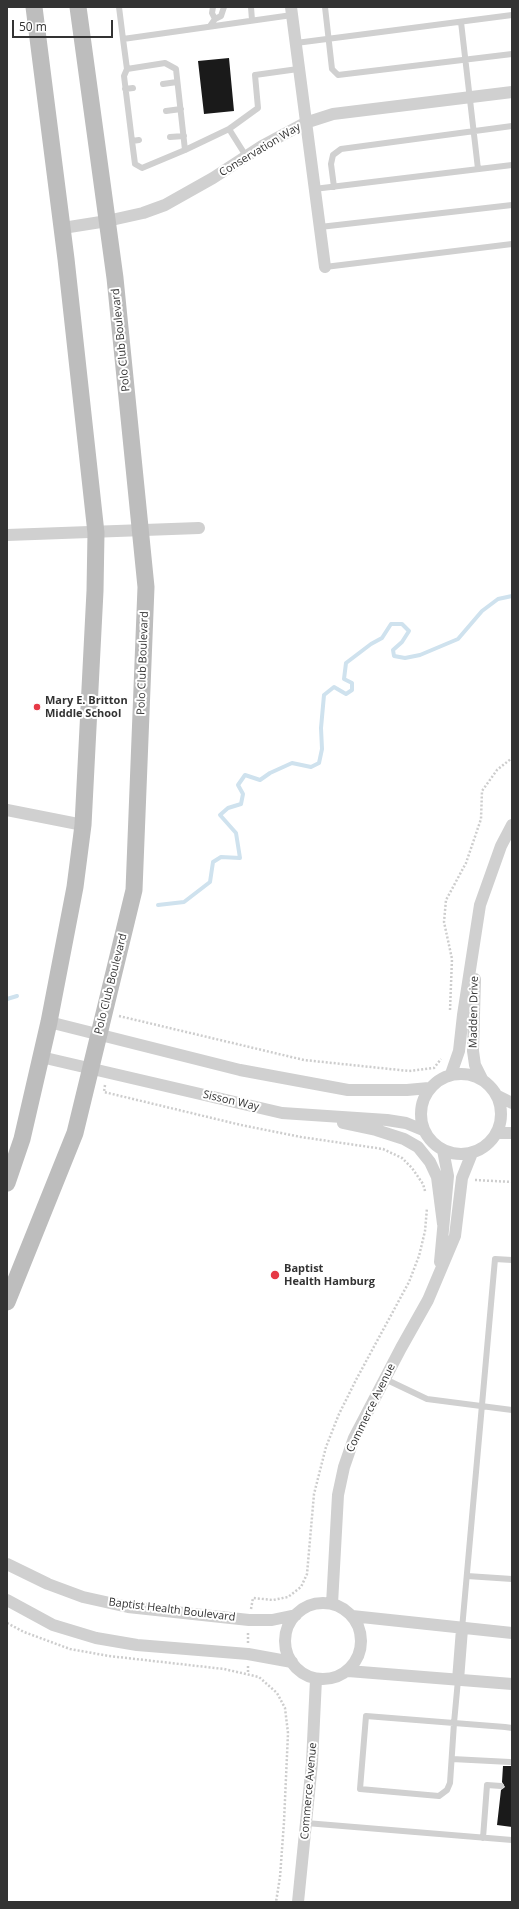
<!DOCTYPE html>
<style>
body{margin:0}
#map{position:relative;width:519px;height:1909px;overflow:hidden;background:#fff;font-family:"Open Sans",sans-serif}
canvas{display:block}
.frame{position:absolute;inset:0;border:8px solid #333;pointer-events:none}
.scale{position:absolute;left:12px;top:20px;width:101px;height:18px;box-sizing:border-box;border:2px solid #333;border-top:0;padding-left:5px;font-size:12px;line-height:14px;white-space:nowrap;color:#333;-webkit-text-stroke:3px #fff;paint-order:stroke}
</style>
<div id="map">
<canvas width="519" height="1909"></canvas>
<div class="frame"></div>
<div class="scale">50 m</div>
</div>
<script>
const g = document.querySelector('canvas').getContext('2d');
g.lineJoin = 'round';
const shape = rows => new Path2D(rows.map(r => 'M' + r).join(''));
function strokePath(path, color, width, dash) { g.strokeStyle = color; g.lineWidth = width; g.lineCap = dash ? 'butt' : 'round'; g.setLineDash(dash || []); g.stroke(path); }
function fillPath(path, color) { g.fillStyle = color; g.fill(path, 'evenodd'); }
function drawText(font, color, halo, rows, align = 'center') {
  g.font = font + ' "Open Sans",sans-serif'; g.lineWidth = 4; g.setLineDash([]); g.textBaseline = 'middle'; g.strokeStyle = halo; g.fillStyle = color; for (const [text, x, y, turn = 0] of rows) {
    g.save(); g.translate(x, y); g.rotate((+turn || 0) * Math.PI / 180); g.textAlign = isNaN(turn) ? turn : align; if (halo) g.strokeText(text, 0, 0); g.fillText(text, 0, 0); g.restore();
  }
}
const stream = shape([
 [158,905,184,902,210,882,213,862,221,857,240,858,236,833,220,815,228,808,241,804,243,794,238,785,245,775,260,780,270,773,292,763,311,767,319,763,322,749,321,728,324,695,334,687,346,694,352,690,352,683,344,679,346,663,371,644,382,638,391,624,402,624,409,631,402,642,393,650,394,656,405,658,420,655,458,639,482,611,498,599,512,596],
 [7,999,17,996]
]);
const building = shape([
 [229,58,234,111,204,114,198,61],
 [503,1766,512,1766,512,1827,497,1825,501,1790,505,1787,502,1782]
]);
const path = shape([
 [450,1010,452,959,444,922,446,900,466,863,481,819,482,791,497,770,512,758],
 [119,1016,304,1060,409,1071,434,1068,441,1059],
 [105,1085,104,1092,241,1125,301,1137,383,1149,402,1158,412,1168,423,1184,425,1191],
 [475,1180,512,1182],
 [251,1609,253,1598,273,1600,288,1597,301,1587,307,1574,314,1494,326,1447,339,1414,357,1378,409,1282,419,1256,425,1231,427,1208],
 [7,1623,24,1632,70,1649,109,1656,224,1669,259,1677,277,1693,285,1708,288,1733,284,1822,280,1877,276,1902],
 [248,1643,248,1632],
 [248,1666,248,1674]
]);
const lane = shape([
 [119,7,123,39,292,15],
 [251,7,252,20],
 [325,7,332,69,338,75,512,54],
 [215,19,221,16,224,7],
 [461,22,478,169],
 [210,26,215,19,212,13,213,7],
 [123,39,127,69,124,76,132,141,139,140],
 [296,43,512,15],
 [127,69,165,63,176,69,185,150],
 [163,84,177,82],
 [125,89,133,88],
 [166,111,181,109],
 [229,129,246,156],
 [170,137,184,136],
 [132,141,135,164,142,168,185,150,229,129,258,108,255,75,298,69],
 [334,187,331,164,333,155,341,149,512,126],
 [314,189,512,165],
 [320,227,512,205],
 [325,267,512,244],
 [385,1379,427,1399,512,1410],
 [467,1576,512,1579],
 [462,1629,495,1259,512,1260],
 [458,1680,454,1723,450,1783,447,1790,439,1796,360,1789,366,1716,454,1723,505,1727,512,1728],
 [452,1759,510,1762],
 [306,1823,512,1840],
 [483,1838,487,1785,501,1786]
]);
const street = shape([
 [291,7,325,267],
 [63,228,107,221,143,213,165,205,213,178,262,146,305,123,333,114,512,92],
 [7,535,199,528],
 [7,810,83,825],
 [475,979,473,1051,475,1065,482,1079],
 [49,1022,240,1070,348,1090,407,1090,429,1088],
 [41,1057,282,1113,387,1120,406,1123,423,1130],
 '421 1114a40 40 0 1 1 80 0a40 40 0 1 1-80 0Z',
 [451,1074,459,1051,463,1015,480,905,501,846,512,825],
 [498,1096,512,1103],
 [343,1123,376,1130,404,1139,418,1147,430,1162,437,1177,443,1224],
 [497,1133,512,1133],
 [440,1262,448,1176,443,1150],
 [7,1564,48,1584,83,1597,128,1607,249,1620,272,1620,296,1615],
 [7,1600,53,1625,96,1638,137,1645,248,1654,292,1662],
 '285 1641a38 38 0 1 1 76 0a38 38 0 1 1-76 0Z',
 [332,1604,338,1495,344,1467,354,1438,401,1348,428,1300,455,1236,462,1178,472,1153],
 [352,1616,512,1633],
 [348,1671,512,1684],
 [458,1680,462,1629],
 [298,1902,312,1763,316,1679]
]);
const secondary = shape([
 [7,1183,22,1139,49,1022,75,887,83,825,95,591,96,533,66,259,34,7],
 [7,1302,75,1133,134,890,146,587,115,278,78,7]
]);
const markers = [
 [37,707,4,"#e63946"],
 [275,1275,5,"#e63946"]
];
const streetNames = [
 ["Conservation Way",260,150,-31],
 ["Polo Club Boulevard",121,340,-96],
 ["Polo Club Boulevard",143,663,-88],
 ["Polo Club Boulevard",111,984,-76],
 ["Madden Drive",474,1012,-89],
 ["Sisson Way",231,1101,13],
 ["Commerce Avenue",371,1408,-64],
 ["Baptist Health Boulevard",172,1610,7],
 ["Commerce Avenue",309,1791,-85]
];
const poiNames = [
 ["Mary E. Britton",45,701],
 ["Middle School",45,714],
 ["Baptist",284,1269],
 ["Health Hamburg",284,1282]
];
strokePath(stream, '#cfe2ee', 4);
fillPath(building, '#1a1a1a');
strokePath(path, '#cdcdcd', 2.5, [2, 2]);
strokePath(lane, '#d0d0d0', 6);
strokePath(street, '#d0d0d0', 12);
strokePath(secondary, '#bdbdbd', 17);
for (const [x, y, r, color] of markers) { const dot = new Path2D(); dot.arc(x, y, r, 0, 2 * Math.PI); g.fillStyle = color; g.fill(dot); strokePath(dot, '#fff', 1.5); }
drawText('11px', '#333', '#fff', streetNames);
drawText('bold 11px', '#333', '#fff', poiNames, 'left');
</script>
